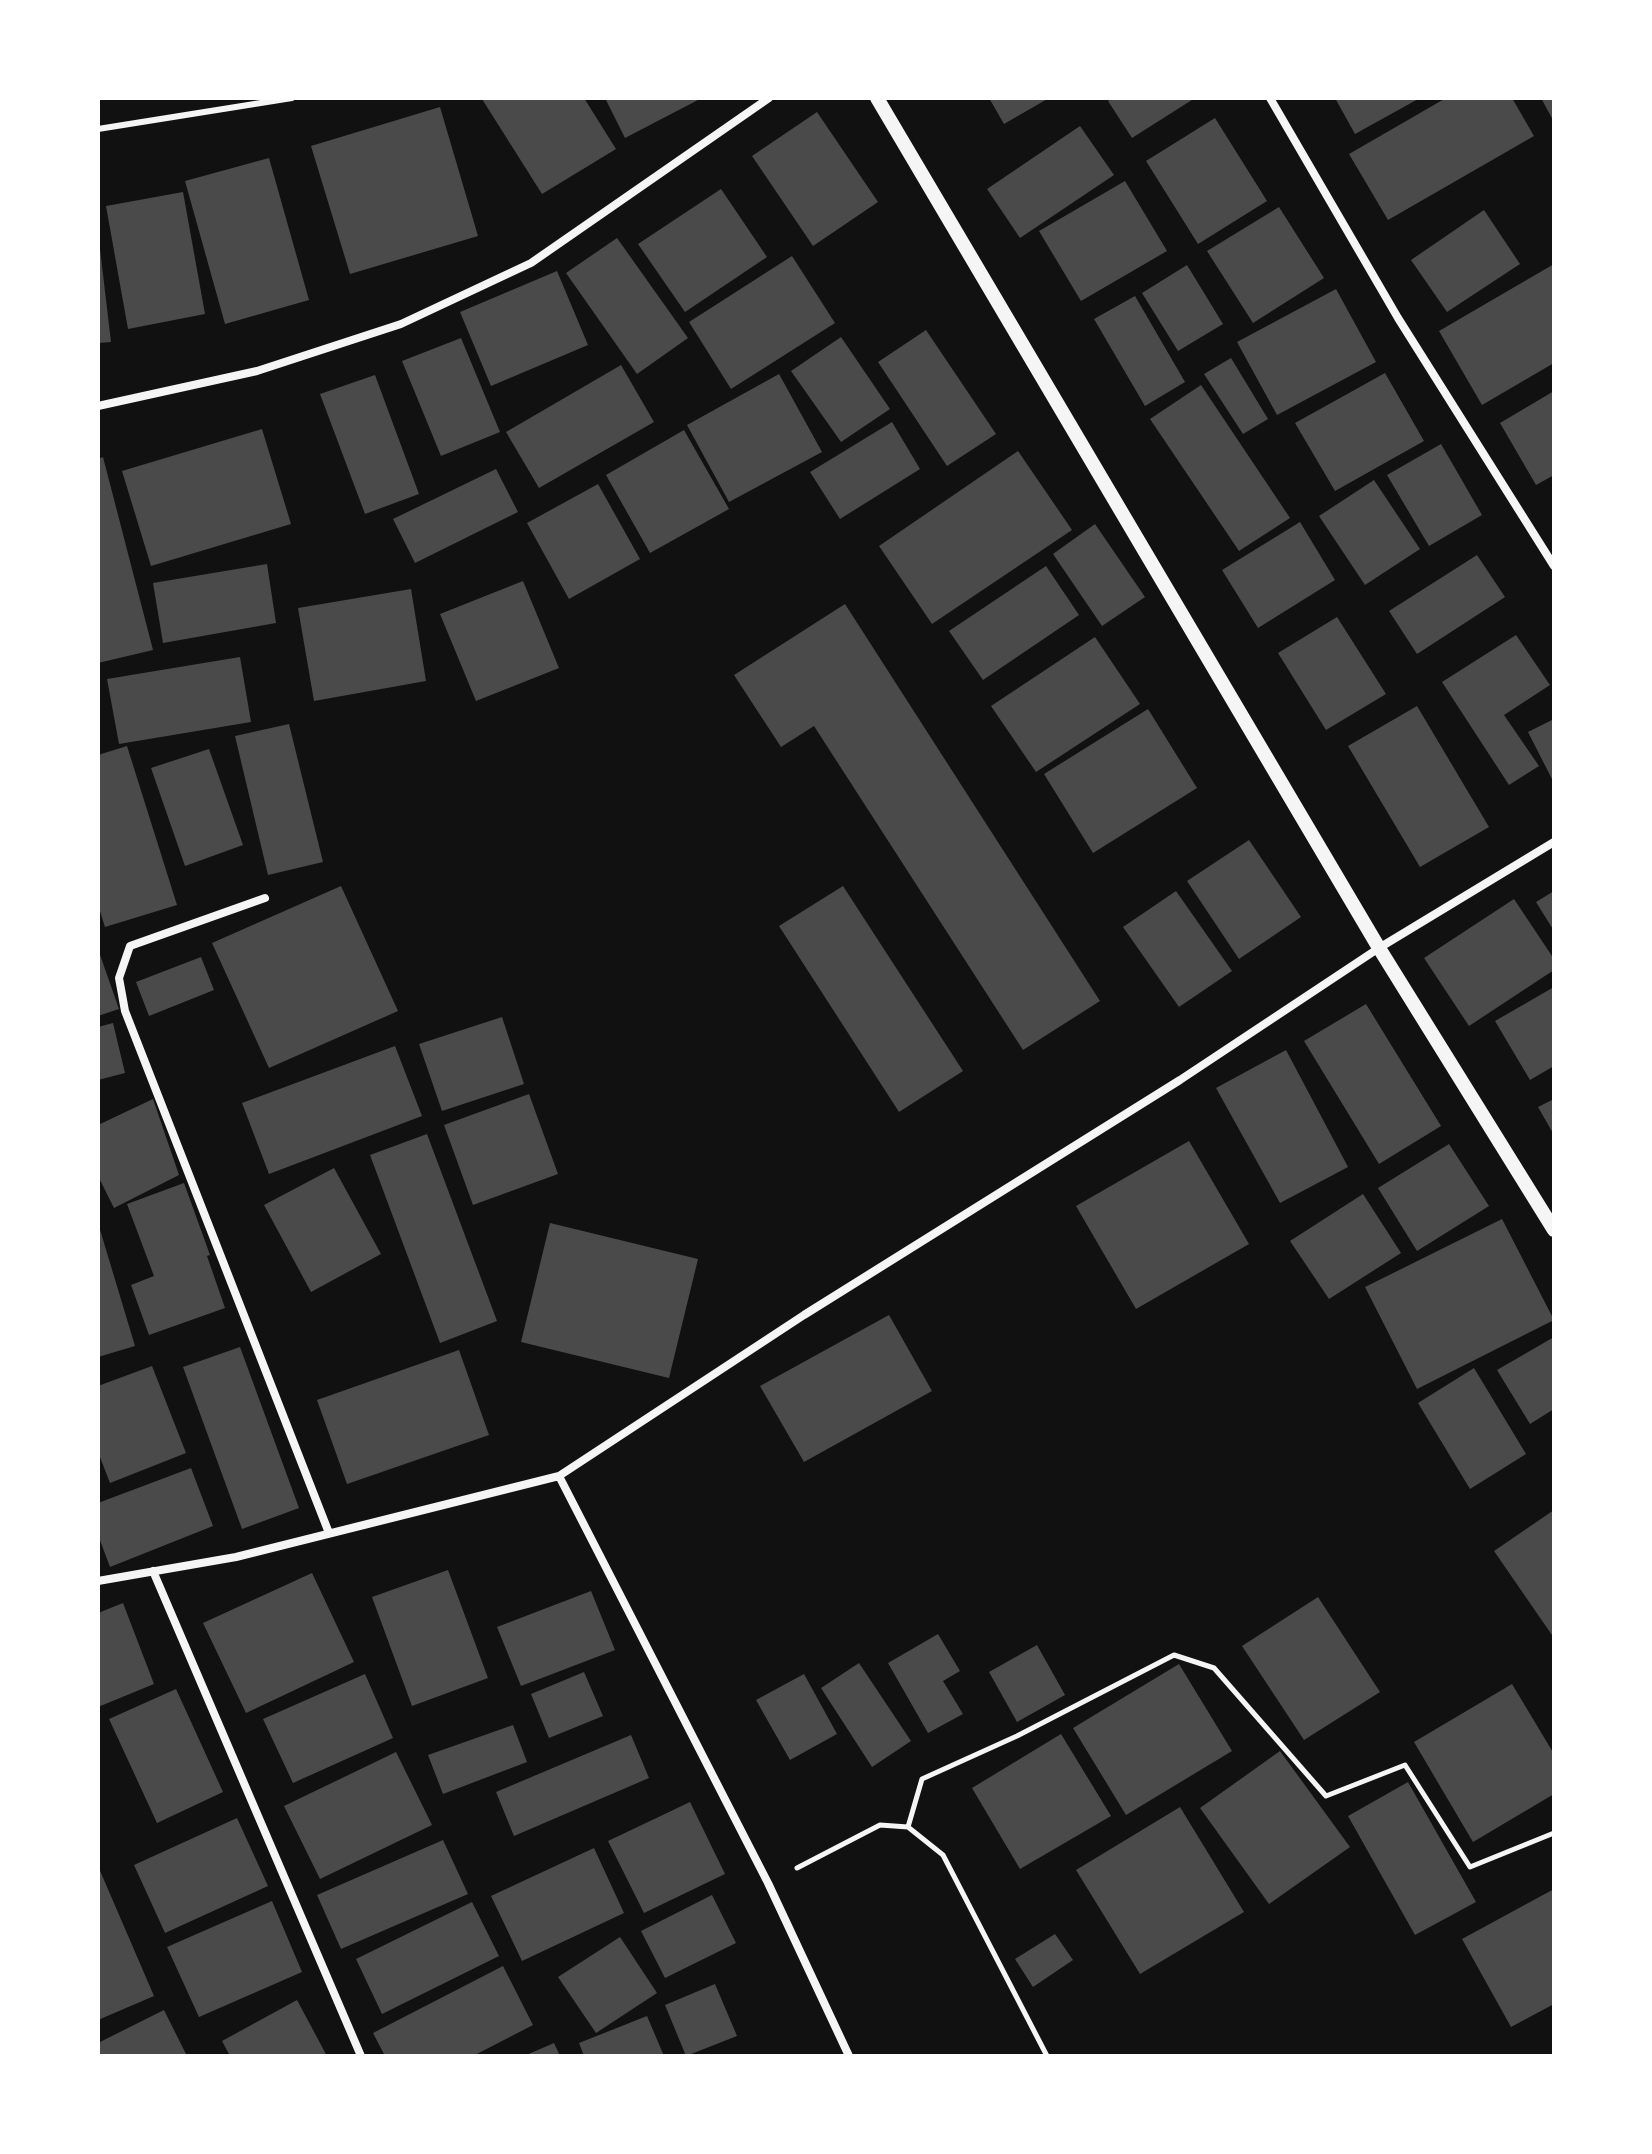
<!DOCTYPE html>
<style>
body{margin:0}
#map{position:relative;width:1652px;height:2154px;overflow:hidden;background:#111;font-family:Jost,sans-serif}
canvas{display:block}
.frame{position:absolute;inset:0;border:100px solid #fff;pointer-events:none}
</style>
<div id="map">
<canvas width="1652" height="2154"></canvas>
<div class="frame"></div>
</div>
<script>
const g = document.querySelector('canvas').getContext('2d');
g.lineJoin = 'round';
function fillPath(path, color) { g.fillStyle = color; g.fill(path, 'evenodd'); }
const shape = rows => new Path2D(rows.map(r => 'M' + r).join(''));
function strokePath(path, color, width, dash) { g.strokeStyle = color; g.lineWidth = width; g.lineCap = dash ? 'butt' : 'round'; g.setLineDash(dash || []); g.stroke(path); }
const building = shape([
 [484,98,584,98,616,149,542,194,482,99],
 [605,98,696,98,698,100,625,138],
 [989,98,1049,98,1004,124],
 [1112,98,1195,98,1132,138,1108,101],
 [1335,98,1420,98,1355,134],
 [1446,98,1512,98,1534,136,1388,220,1349,154],
 [1541,98,1554,98,1554,122],
 [440,107,478,236,350,274,311,146],
 [817,112,878,202,813,246,752,156],
 [1215,118,1267,201,1198,244,1146,161],
 [1080,126,1114,175,1020,238,987,189],
 [269,158,309,300,225,324,185,181],
 [1125,181,1167,251,1081,301,1039,231],
 [721,189,767,257,685,312,638,244],
 [183,192,205,314,128,329,106,206],
 [1279,207,1324,278,1253,323,1207,251],
 [1484,210,1520,264,1447,312,1411,260],
 [617,238,688,338,637,374,566,273],
 [100,249,111,342,98,343,98,250],
 [792,256,835,323,731,389,689,322],
 [1554,264,1554,363,1482,405,1439,331],
 [1187,265,1223,324,1178,351,1142,293],
 [557,271,588,345,491,386,460,312],
 [1336,289,1376,362,1277,415,1237,342],
 [1135,296,1185,382,1145,406,1094,319],
 [926,330,996,434,947,466,878,362],
 [841,337,890,409,841,442,791,371],
 [461,338,500,432,441,456,402,361],
 [1231,358,1268,419,1243,434,1204,374],
 [621,365,654,422,539,488,506,432],
 [1385,373,1424,441,1335,491,1295,423],
 [779,374,822,452,729,502,687,425],
 [375,375,419,494,365,514,320,394],
 [1201,385,1290,518,1239,551,1150,419],
 [1554,391,1554,475,1536,485,1500,423],
 [892,422,920,469,840,519,810,472],
 [262,429,291,524,151,566,122,471],
 [684,430,729,509,650,553,606,475],
 [1441,444,1482,515,1429,546,1387,475],
 [1018,451,1072,530,932,624,879,546],
 [103,457,153,650,98,663,98,459],
 [496,469,518,512,415,563,393,519],
 [1374,480,1420,549,1365,585,1319,516],
 [598,484,640,559,569,599,527,523],
 [1300,522,1335,580,1258,628,1222,570],
 [1095,524,1145,597,1102,626,1053,554],
 [1477,555,1505,597,1417,654,1389,611],
 [267,564,276,623,163,643,153,583],
 [1046,566,1079,615,983,680,949,631],
 [523,581,559,668,476,701,440,614],
 [411,589,426,681,314,701,298,608],
 [845,604,1100,1001,1023,1050,814,726,781,747,734,675],
 [1337,617,1386,694,1326,730,1278,653],
 [1516,635,1550,685,1504,715,1539,766,1509,785,1442,682],
 [1095,637,1140,704,1036,772,991,706],
 [240,657,251,722,119,744,107,679],
 [1417,706,1489,827,1420,867,1348,746],
 [1148,709,1197,788,1093,853,1044,774],
 [1554,719,1554,783,1528,732],
 [289,724,323,862,268,875,235,736],
 [127,746,177,905,105,927,98,905,98,755],
 [209,749,243,845,185,866,151,768],
 [1249,840,1301,917,1239,959,1187,881],
 [341,886,398,1011,269,1068,212,943],
 [843,886,963,1071,899,1112,779,926],
 [1176,891,1232,971,1179,1007,1123,927],
 [1554,891,1554,931,1536,902],
 [1514,899,1554,959,1554,970,1469,1026,1424,958],
 [98,949,119,1009,98,1016],
 [201,957,214,990,149,1016,136,982],
 [1554,987,1554,1066,1530,1080,1495,1021],
 [1366,1004,1441,1126,1379,1164,1304,1041],
 [502,1017,524,1084,442,1111,419,1044],
 [113,1023,125,1073,98,1080,98,1027],
 [395,1046,422,1116,269,1174,242,1103],
 [1286,1050,1348,1167,1280,1203,1216,1088],
 [529,1094,558,1174,473,1205,444,1125],
 [153,1099,179,1175,114,1208,98,1176,98,1125],
 [1554,1099,1554,1135,1538,1107],
 [427,1134,497,1321,440,1343,370,1155],
 [1189,1141,1249,1244,1136,1309,1076,1206],
 [1449,1144,1489,1206,1417,1251,1378,1188],
 [334,1168,381,1254,311,1292,264,1205],
 [184,1183,210,1255,207,1256,225,1308,149,1335,131,1285,154,1276,127,1204],
 [1363,1194,1401,1253,1329,1299,1290,1241],
 [1502,1219,1554,1320,1417,1389,1365,1287],
 [98,1223,135,1346,98,1357],
 [550,1223,698,1259,669,1378,521,1342],
 [889,1315,932,1391,804,1462,760,1386],
 [1554,1337,1554,1409,1530,1424,1497,1370],
 [240,1347,299,1508,242,1529,183,1367],
 [459,1350,489,1435,347,1484,317,1400],
 [152,1366,186,1453,110,1483,98,1452,98,1386],
 [1474,1368,1526,1454,1470,1489,1418,1403],
 [191,1468,213,1526,110,1567,98,1535,98,1503],
 [1554,1510,1554,1638,1494,1551],
 [448,1570,488,1678,412,1706,372,1597],
 [312,1573,354,1662,246,1713,203,1623],
 [591,1591,615,1650,521,1686,497,1627],
 [1318,1597,1380,1692,1304,1740,1242,1646],
 [123,1603,154,1684,98,1707,98,1613],
 [938,1634,960,1671,943,1681,963,1714,928,1733,888,1663],
 [1037,1645,1065,1695,1017,1722,989,1672],
 [859,1663,911,1741,872,1767,821,1688],
 [1179,1664,1232,1751,1126,1815,1073,1728],
 [584,1672,603,1716,549,1738,531,1694],
 [365,1674,393,1738,293,1783,263,1719],
 [804,1674,837,1734,790,1760,756,1700],
 [1512,1684,1554,1754,1554,1794,1473,1842,1414,1742],
 [176,1689,223,1792,157,1823,109,1719],
 [513,1725,527,1762,443,1794,428,1755],
 [1061,1734,1111,1816,1020,1869,972,1788],
 [631,1735,649,1778,514,1836,496,1792],
 [1280,1751,1350,1847,1269,1904,1200,1808],
 [396,1752,432,1825,320,1879,284,1806],
 [1408,1782,1476,1902,1415,1935,1348,1816],
 [690,1802,725,1874,644,1913,608,1841],
 [1180,1807,1244,1912,1140,1974,1076,1870],
 [237,1818,268,1886,165,1933,134,1865],
 [443,1840,468,1894,341,1949,317,1895],
 [594,1848,624,1913,522,1961,491,1896],
 [98,1866,154,1996,98,2020],
 [1554,1889,1554,2004,1511,2027,1462,1939],
 [712,1895,736,1943,665,1978,641,1931],
 [272,1901,302,1972,199,2017,167,1947],
 [472,1902,499,1956,382,2014,356,1959],
 [1055,1934,1073,1960,1033,1987,1015,1959],
 [620,1937,657,1993,596,2033,558,1977],
 [503,1966,533,2025,473,2056,385,2056,373,2033],
 [715,1984,737,2036,686,2056,665,2005],
 [297,2000,327,2056,230,2056,222,2041],
 [164,2010,187,2056,98,2056,98,2043],
 [647,2016,664,2056,584,2056,579,2043],
 [554,2043,560,2056,524,2056]
]);
const path = shape([
 [908,1827,922,1779,1017,1736,1174,1655,1214,1668,1326,1796,1405,1765,1470,1867,1554,1833],
 [797,1868,880,1825,908,1827,943,1855,1047,2056]
]);
const service = shape([
 [98,129,292,98]
]);
const minor = shape([
 [1270,98,1398,318,1554,566],
 [98,406,257,371,401,324,531,263,769,98],
 [265,898,130,946,119,978,125,1011,329,1533],
 [559,1476,768,1883,849,2056],
 [153,1571,361,2056],
 [98,1581,236,1557,559,1476,804,1315,1180,1080,1379,948,1554,842]
]);
const tertiary = shape([
 [877,98,1379,948,1554,1230]
]);
fillPath(building, '#4a4a4a');
strokePath(path, '#f5f5f5', 5);
strokePath(service, '#f5f5f5', 6);
strokePath(minor, '#f5f5f5', 8);
strokePath(tertiary, '#f5f5f5', 14);
</script>
